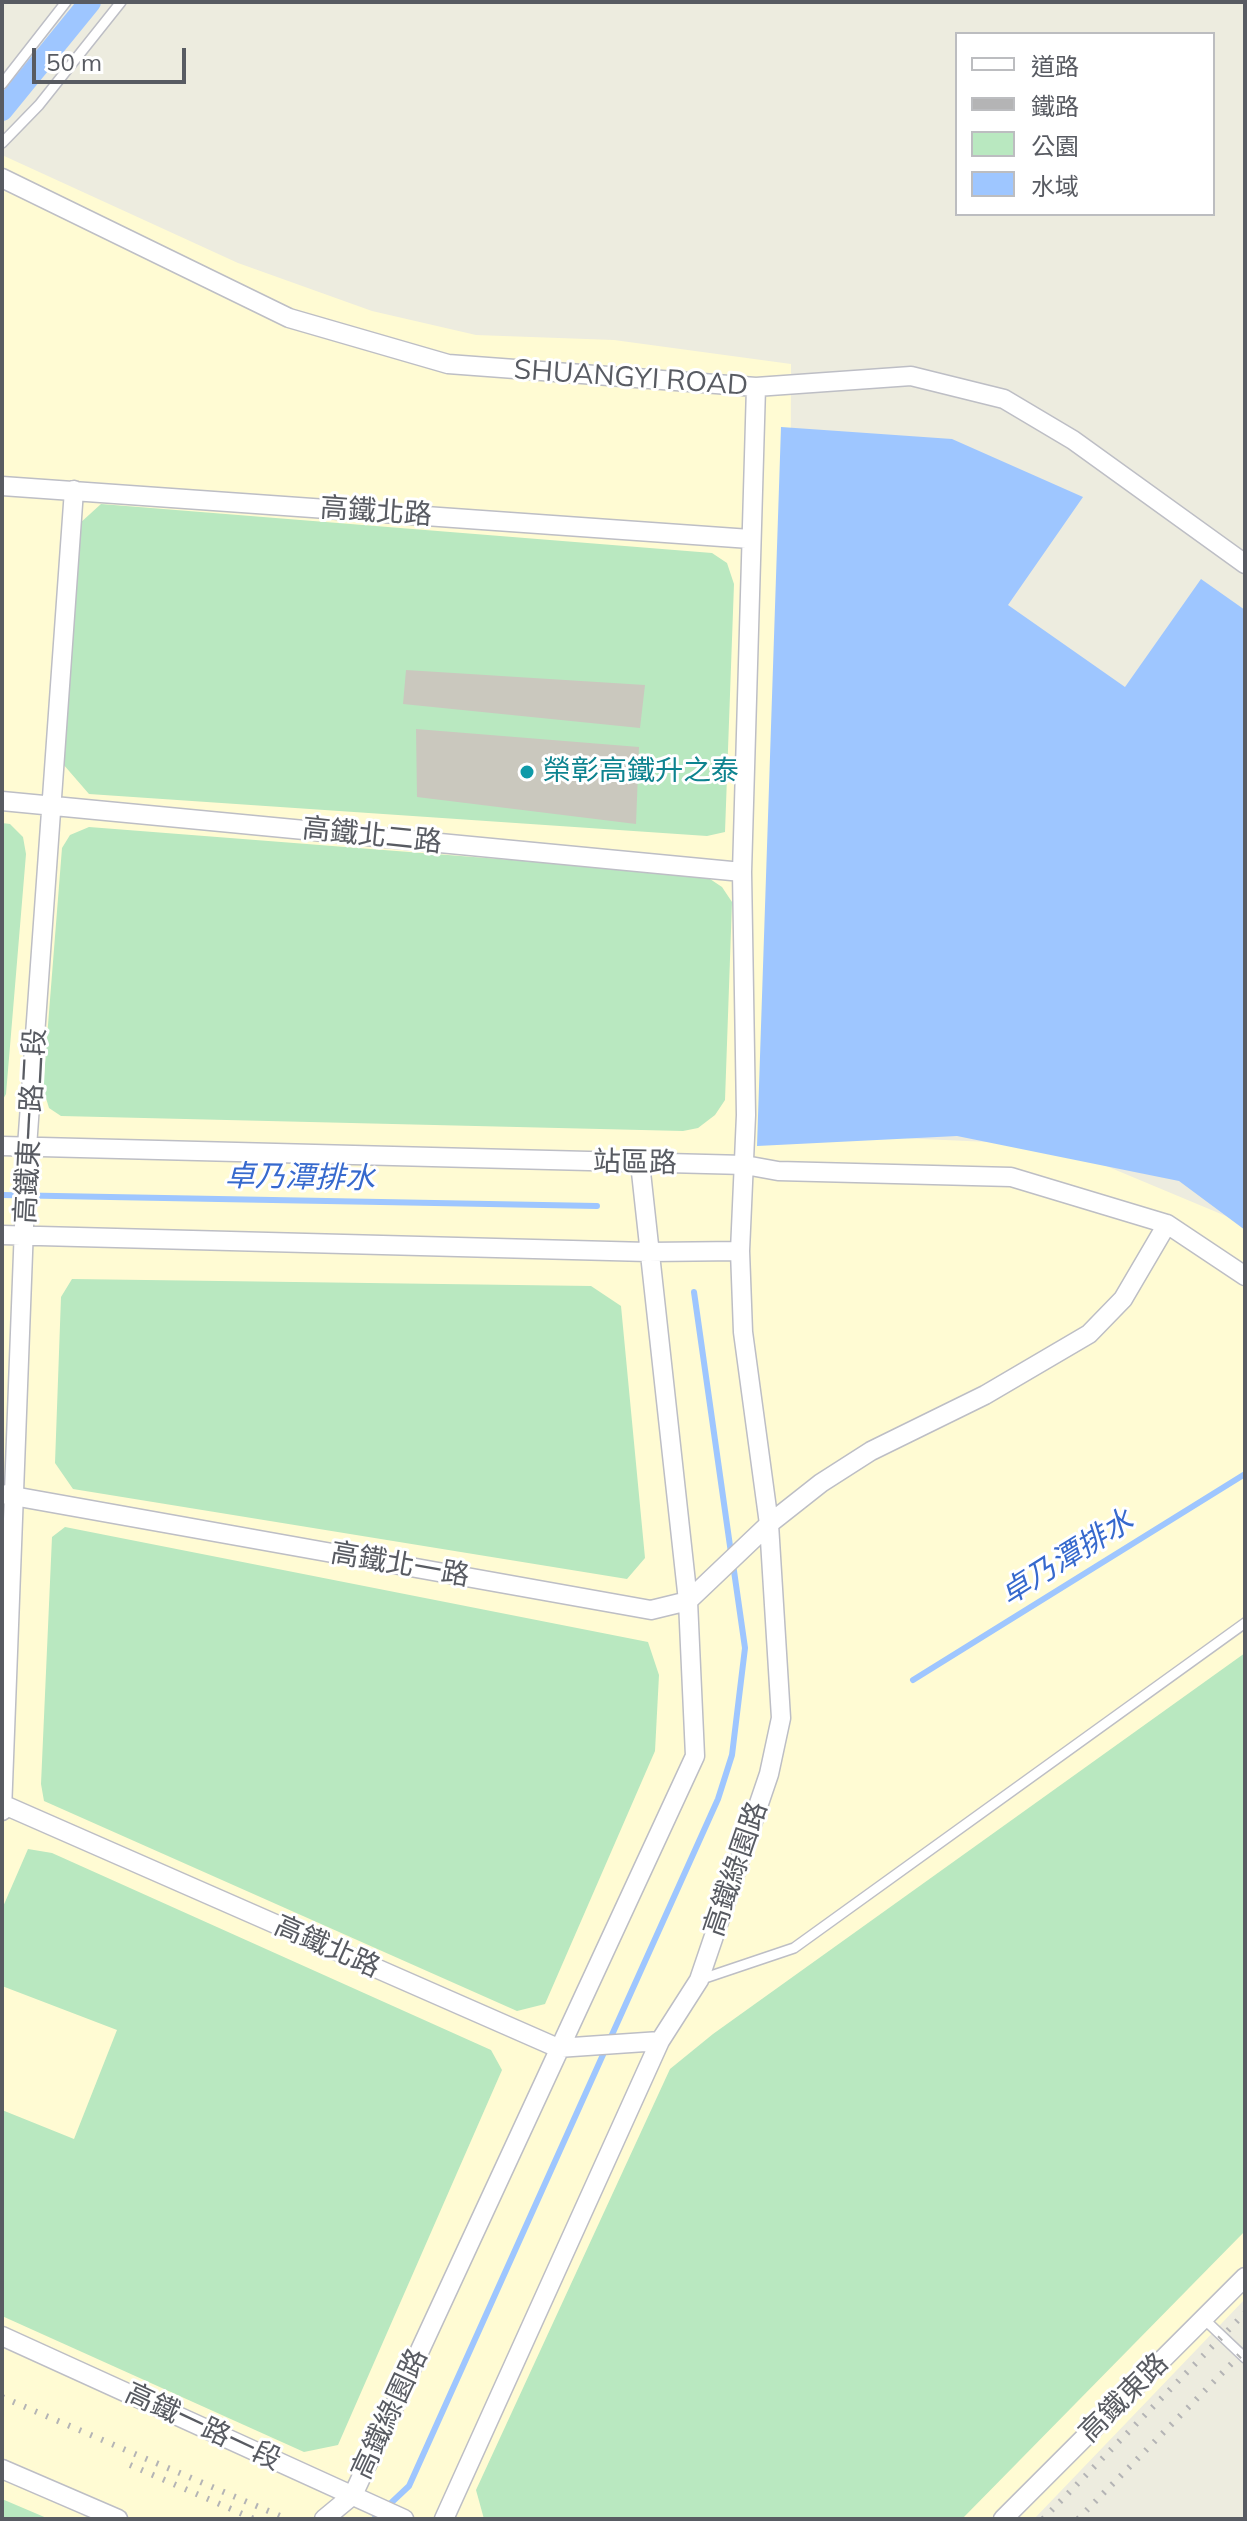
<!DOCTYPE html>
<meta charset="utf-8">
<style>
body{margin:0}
#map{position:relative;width:1247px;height:2521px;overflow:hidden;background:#edecdf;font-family:Mulish,"Noto Sans TC",sans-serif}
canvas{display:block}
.frame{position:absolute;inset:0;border:4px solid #585b62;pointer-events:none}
.legend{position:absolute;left:955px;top:32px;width:260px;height:184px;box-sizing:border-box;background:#fff;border:2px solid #bcbdc0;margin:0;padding:10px 14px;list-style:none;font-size:24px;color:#585b62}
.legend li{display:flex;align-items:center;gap:16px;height:40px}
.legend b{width:40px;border:2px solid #bcbdc0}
.scale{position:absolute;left:32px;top:48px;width:154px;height:36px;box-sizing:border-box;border:4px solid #585b62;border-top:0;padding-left:10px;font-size:24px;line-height:28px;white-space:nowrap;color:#585b62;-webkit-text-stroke:6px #fff;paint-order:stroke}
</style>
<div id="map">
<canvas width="1247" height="2521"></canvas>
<div class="frame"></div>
<ul class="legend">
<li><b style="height:10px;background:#fff"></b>道路</li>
<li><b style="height:10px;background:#b4b4b5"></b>鐵路</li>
<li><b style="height:22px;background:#b9e8c0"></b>公園</li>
<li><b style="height:22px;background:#9ec6ff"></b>水域</li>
</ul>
<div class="scale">50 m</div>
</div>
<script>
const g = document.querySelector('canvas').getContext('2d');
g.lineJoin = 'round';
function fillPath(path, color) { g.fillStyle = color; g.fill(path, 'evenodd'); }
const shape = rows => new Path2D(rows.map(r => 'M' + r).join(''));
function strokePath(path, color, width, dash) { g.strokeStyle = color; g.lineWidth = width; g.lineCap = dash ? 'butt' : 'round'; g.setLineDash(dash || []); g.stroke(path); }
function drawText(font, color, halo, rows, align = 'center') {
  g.font = font + ' Mulish,"Noto Sans TC",sans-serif'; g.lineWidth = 6; g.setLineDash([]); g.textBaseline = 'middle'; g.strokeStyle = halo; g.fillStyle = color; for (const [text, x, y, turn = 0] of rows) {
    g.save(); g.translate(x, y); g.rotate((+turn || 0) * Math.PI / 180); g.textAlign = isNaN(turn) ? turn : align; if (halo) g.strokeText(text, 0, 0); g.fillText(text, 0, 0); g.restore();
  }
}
const commercial = shape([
 [2,155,238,263,372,311,476,335,614,340,791,364,789,1133,1056,1145,1245,1224,1245,2299,1034,2519,2,2519]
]);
const green = shape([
 [101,504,712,553,727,563,734,584,725,832,707,836,89,794,63,764,79,524],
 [2,823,10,824,23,837,26,854,6,1094,2,1101],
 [89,827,704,875,722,887,732,902,725,1100,715,1115,698,1128,683,1131,61,1116,49,1108,43,1088,62,848,70,835],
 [72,1279,591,1286,621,1306,645,1558,627,1579,73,1489,55,1463,61,1297],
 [65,1527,648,1642,659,1675,655,1751,545,2004,517,2011,44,1801,41,1784,52,1537],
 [1245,1653,1245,2231,962,2519,484,2519,476,2490,670,2069,713,2034],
 [28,1849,52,1853,491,2050,502,2070,338,2445,304,2452,2,2316,2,2110,74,2139,117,2030,2,1986,2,1909],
 [2,2499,49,2519,2,2519]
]);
const water = shape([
 [781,427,952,439,1083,497,1008,605,1125,687,1201,579,1245,610,1245,1230,1179,1181,957,1136,757,1146]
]);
const stream = shape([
 [2,1195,597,1206],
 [694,1292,731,1553],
 [913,1680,1245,1474],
 [374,2519,409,2486,718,1799,732,1755,745,1648,733,1564]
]);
const canal = shape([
 [2,110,90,2]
]);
const building = shape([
 [406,670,645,685,640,728,403,704],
 [416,729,639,747,636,824,417,797]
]);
const service = shape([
 [2,84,66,2],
 [2,143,39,105,121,2],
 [699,1980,794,1948,1245,1623],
 [1204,2319,1245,2358]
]);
const minor = shape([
 [2,178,289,318,448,364,756,387,911,376,1004,399,1073,440,1245,564],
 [2,486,750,539],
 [2,801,742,872],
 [2,1146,745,1165,778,1171,1011,1177,1167,1224,1245,1276],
 [2,1235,648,1252,740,1251],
 [2,1494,651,1610,688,1601,769,1524,821,1483,871,1451,985,1395,1089,1334,1123,1299,1167,1224],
 [2,1804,558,2048,660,2041],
 [2,1811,27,1147,74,490],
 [2,2336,404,2519],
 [2,2469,118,2519],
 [324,2519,353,2495,695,1756,688,1601,640,1163],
 [444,2519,660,2041,699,1980,769,1774,781,1718,769,1524,743,1332,740,1251,746,1115,742,872,756,387],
 [1003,2519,1245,2277]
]);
const rail = shape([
 [2,2397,287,2519],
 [130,2465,254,2519],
 [1043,2519,1245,2313],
 [1078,2519,1245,2350]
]);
const markers = [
 [527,772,8,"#0f9aa8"]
];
const streetNames = [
 ["SHUANGYI ROAD",631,378,4],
 ["高鐵北路",376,512,4],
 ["高鐵北二路",372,836,6],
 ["高鐵東一路二段",31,1126,-87],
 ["站區路",635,1163,1],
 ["高鐵北一路",400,1565,10],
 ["高鐵綠園路",736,1869,-71],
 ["高鐵北路",327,1947,24],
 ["高鐵東路",1124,2398,-45],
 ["高鐵綠園路",390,2414,-65],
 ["高鐵一路一段",203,2427,25]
];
const cultureNames = [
 ["榮彰高鐵升之泰",543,772]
];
const waterNames = [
 ["卓乃潭排水",300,1178,1],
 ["卓乃潭排水",1067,1558,-32]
];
fillPath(commercial, '#fffbd3');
fillPath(green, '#b9e8c0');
fillPath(water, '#9ec6ff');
strokePath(stream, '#9ec6ff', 6);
strokePath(canal, '#9ec6ff', 22);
fillPath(building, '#cac8be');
strokePath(service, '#bdbec5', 12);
strokePath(minor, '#bdbec5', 21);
strokePath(service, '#fff', 9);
strokePath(minor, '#fff', 18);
strokePath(rail, '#b4b4b5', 6, [2, 10]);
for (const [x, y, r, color] of markers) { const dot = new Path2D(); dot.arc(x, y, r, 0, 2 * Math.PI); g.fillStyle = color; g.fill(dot); strokePath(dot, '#fff', 3); }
drawText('28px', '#585b62', '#fff', streetNames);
drawText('28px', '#0d838f', '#fff', cultureNames, 'left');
drawText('italic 30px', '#3669cd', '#fff', waterNames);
</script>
